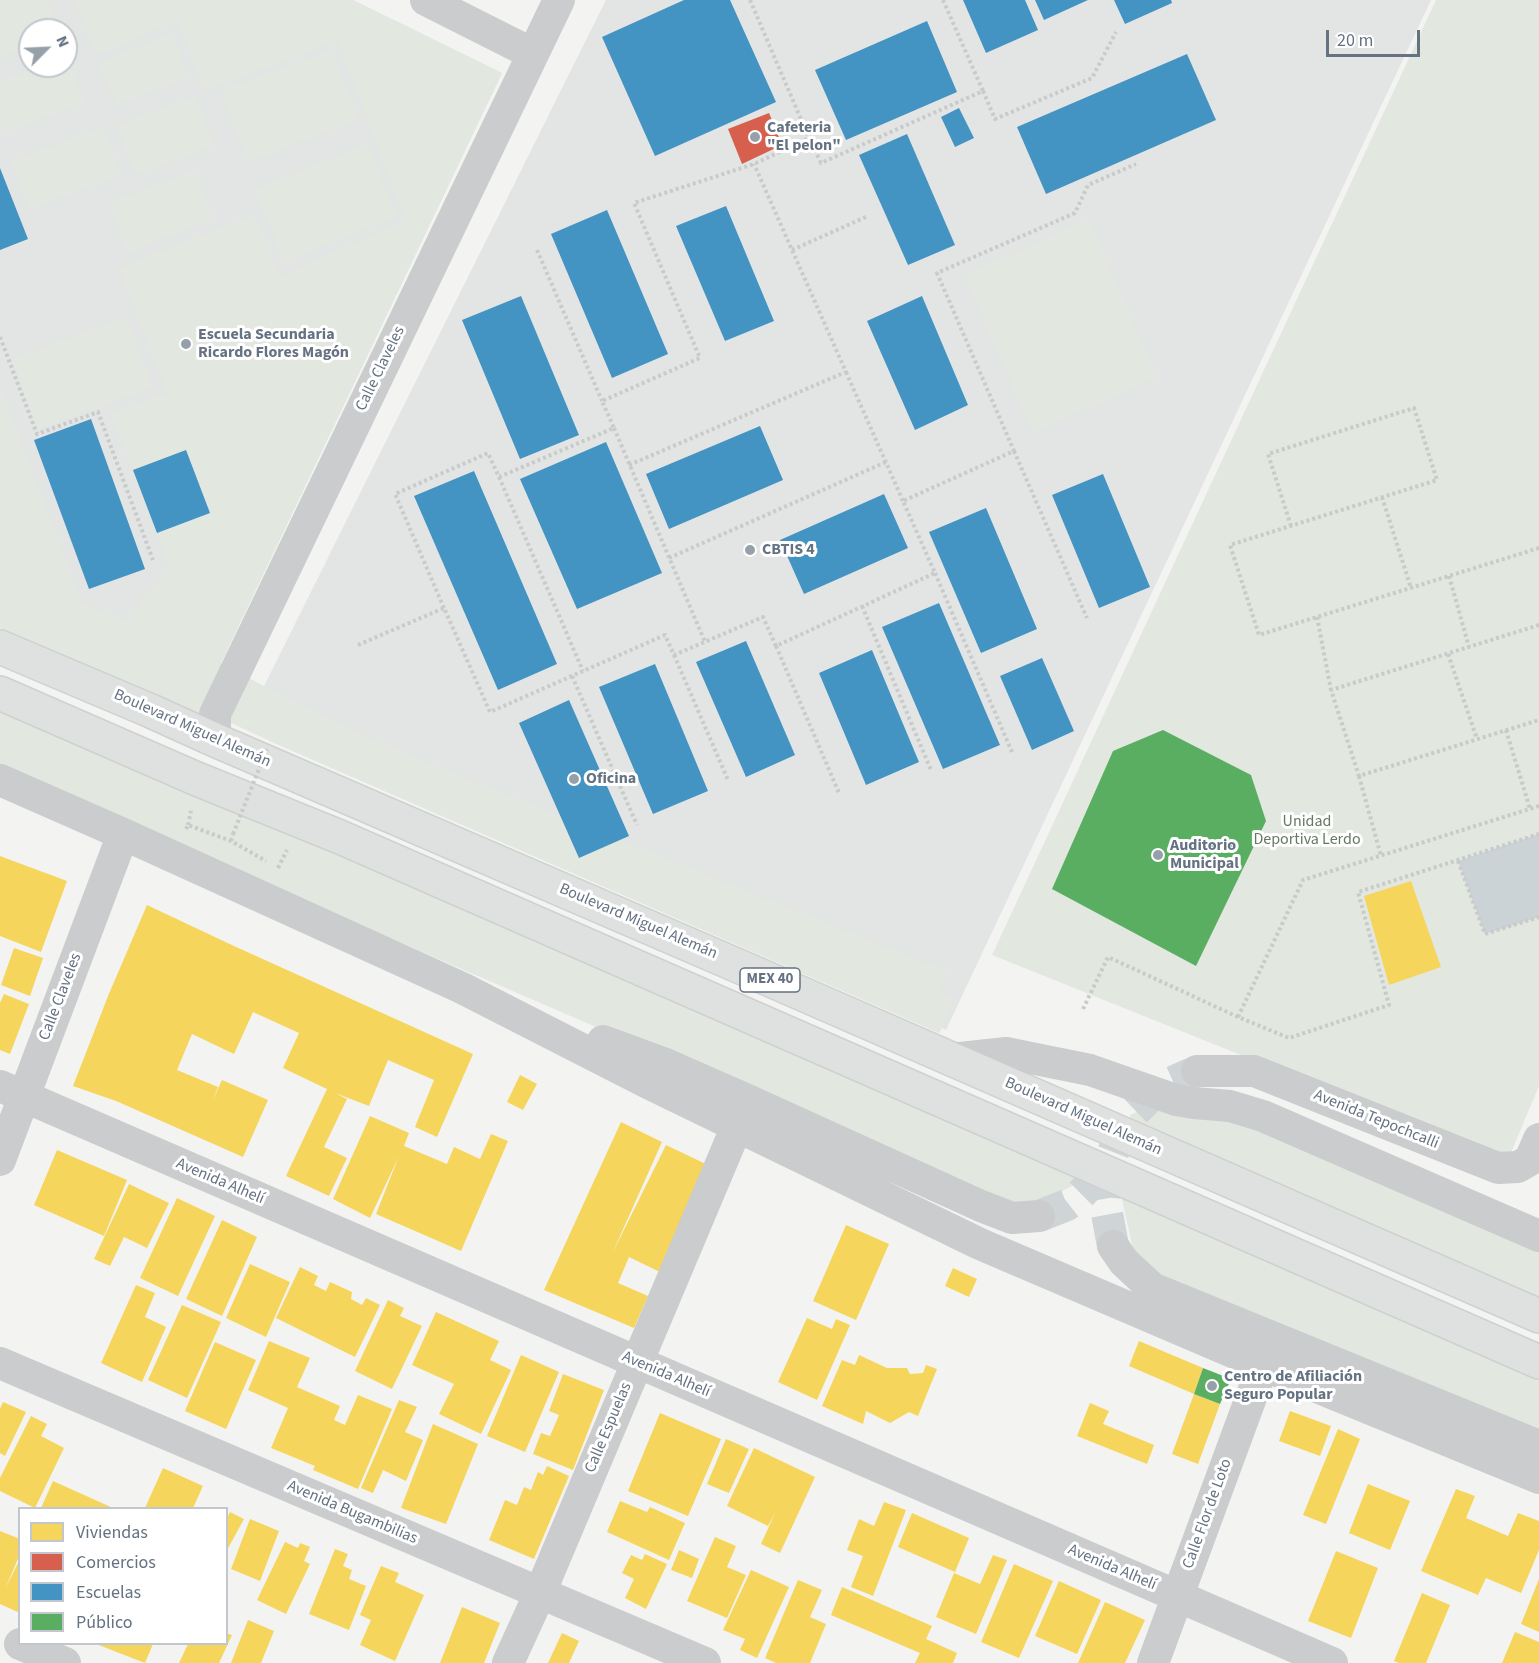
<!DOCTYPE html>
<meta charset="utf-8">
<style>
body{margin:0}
#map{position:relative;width:1539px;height:1663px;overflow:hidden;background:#f3f4f2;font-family:"Source Sans 3",sans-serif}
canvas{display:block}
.legend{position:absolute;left:18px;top:1507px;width:210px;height:138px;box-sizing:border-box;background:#fff;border:2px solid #c1c7cd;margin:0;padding:8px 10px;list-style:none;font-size:18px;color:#647282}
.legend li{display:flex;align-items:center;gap:12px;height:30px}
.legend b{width:30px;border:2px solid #c1c7cd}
.north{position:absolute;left:18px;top:18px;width:60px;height:60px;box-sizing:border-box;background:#fff;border:2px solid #c1c7cd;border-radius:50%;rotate:66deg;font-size:16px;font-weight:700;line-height:24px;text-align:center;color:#647282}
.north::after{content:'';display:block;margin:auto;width:21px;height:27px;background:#96a0a9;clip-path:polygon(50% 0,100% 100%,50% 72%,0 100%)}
.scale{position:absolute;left:1326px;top:30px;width:94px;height:27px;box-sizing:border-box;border:3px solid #647282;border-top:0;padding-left:8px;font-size:18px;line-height:21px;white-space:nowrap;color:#647282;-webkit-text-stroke:4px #fff;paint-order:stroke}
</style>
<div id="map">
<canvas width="1539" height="1663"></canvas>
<ul class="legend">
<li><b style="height:16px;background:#f6d55c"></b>Viviendas</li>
<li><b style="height:16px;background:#d6604d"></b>Comercios</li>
<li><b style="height:16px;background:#4393c3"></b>Escuelas</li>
<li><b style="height:16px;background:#5aae61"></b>Público</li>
</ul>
<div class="north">N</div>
<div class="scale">20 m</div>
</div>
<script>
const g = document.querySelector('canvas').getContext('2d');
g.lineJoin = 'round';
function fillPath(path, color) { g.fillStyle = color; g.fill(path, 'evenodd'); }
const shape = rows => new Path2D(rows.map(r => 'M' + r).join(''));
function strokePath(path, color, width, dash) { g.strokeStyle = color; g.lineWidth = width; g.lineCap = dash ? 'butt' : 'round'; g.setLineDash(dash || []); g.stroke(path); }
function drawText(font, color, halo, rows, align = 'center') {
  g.font = font + ' "Source Sans 3",sans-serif'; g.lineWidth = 6; g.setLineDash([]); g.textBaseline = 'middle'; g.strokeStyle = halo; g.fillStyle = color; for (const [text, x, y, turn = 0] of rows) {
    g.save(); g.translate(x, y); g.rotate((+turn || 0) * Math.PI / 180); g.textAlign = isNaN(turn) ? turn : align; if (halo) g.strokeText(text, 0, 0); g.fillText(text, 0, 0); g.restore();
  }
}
const built = shape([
 [0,0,353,0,502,73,197,713,0,615],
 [30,30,66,30,66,66,30,66],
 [606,0,1431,0,946,1030,942,1028,939,1033,247,720]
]);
const green = shape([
 [0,0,48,0,60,30,30,30,30,47,0,59],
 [73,0,353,0,502,73,221,663,227,666,204,718,0,628,0,387,82,603,125,621,169,567,157,533,210,513,187,450,133,470,111,414,167,393,119,268,254,215,281,277,405,220,338,40,204,91,178,20,98,55],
 [1436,0,1539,0,1539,1086,1507,1162,992,955],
 [172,34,189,77,116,105,99,63],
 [332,50,359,120,248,162,221,92],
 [68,57,85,103,4,133,0,122,0,82,43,66,66,66,66,58],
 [196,96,214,146,135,175,117,125],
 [103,127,121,175,29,209,11,161],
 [368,144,397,216,284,261,255,190],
 [195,171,213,219,128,252,109,203],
 [1089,220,1157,378,1032,432,965,275],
 [126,317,152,387,38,429,12,360],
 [249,678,298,704,406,754,948,972,939,993,954,1000,939,1033,274,743,229,722],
 [0,703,1089,1177,1040,1203,1011,1206,0,770],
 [1141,1110,1233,1114,1539,1248,1539,1308,1133,1128,1130,1115],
 [1119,1186,1539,1368,1539,1440,1164,1282,1135,1258]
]);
const water = shape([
 [1539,834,1539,917,1485,934,1458,861]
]);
const homes = shape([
 [0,856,67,881,41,952,0,936],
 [1411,881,1441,967,1389,985,1364,896],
 [147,905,234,946,473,1054,437,1137,415,1127,434,1080,388,1060,369,1106,335,1093,347,1099,324,1147,347,1158,329,1196,286,1176,327,1089,283,1068,299,1033,253,1012,234,1054,192,1034,177,1070,218,1087,212,1102,222,1080,268,1100,243,1157,116,1101,73,1086,108,996],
 [14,948,43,958,30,996,1,985],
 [4,994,29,1004,10,1054,0,1050,0,1003],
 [520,1075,537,1084,523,1110,507,1102],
 [370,1116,409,1133,404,1146,447,1164,454,1147,480,1159,491,1134,508,1141,461,1251,376,1214,399,1156,370,1218,333,1199],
 [621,1122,662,1142,612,1254,666,1145,710,1166,660,1272,629,1257,618,1283,648,1296,634,1328,544,1290],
 [57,1150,127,1180,104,1236,34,1205],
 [129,1184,169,1203,147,1248,124,1237,110,1266,94,1259],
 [177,1198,215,1216,178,1296,140,1278],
 [222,1220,257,1237,222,1316,186,1299],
 [846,1225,889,1244,856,1320,813,1301],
 [250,1264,290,1282,266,1337,226,1318],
 [300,1267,318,1276,314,1285,326,1291,330,1282,352,1292,351,1299,362,1305,366,1298,380,1305,355,1357,276,1318],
 [953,1268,977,1279,969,1297,945,1286],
 [136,1285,155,1293,145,1317,166,1327,142,1382,101,1363],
 [388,1300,404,1308,400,1316,422,1326,392,1389,355,1371],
 [182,1305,221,1322,187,1398,148,1380],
 [436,1312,499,1341,490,1360,511,1370,481,1434,439,1414,454,1384,412,1365],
 [807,1318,832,1329,836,1319,850,1325,817,1400,778,1382],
 [269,1341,310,1358,297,1387,340,1406,334,1420,345,1425,358,1395,392,1409,358,1489,313,1470,315,1466,271,1448,288,1408,248,1390],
 [1139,1341,1203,1368,1194,1394,1129,1366],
 [215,1342,256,1360,226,1429,185,1411],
 [521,1355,559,1372,525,1452,487,1436],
 [859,1355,887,1368,907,1368,910,1374,923,1373,926,1365,937,1369,918,1416,909,1412,890,1423,866,1411,863,1424,822,1406,842,1360,855,1365],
 [563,1374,604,1390,573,1470,533,1454,541,1433,550,1436,559,1415,549,1411],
 [1194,1394,1220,1404,1198,1464,1172,1454],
 [399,1400,417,1407,405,1432,423,1440,406,1481,383,1470,373,1493,361,1488],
 [3,1402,26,1412,5,1456,0,1453,0,1409],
 [1090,1403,1109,1411,1103,1424,1154,1445,1147,1464,1077,1436],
 [1290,1411,1331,1426,1320,1456,1279,1441],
 [660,1413,721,1439,688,1516,628,1491],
 [31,1416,47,1424,41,1436,64,1448,35,1508,0,1491,0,1478],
 [433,1424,478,1444,446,1524,401,1508],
 [1338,1429,1360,1439,1326,1524,1303,1515],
 [726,1439,749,1449,729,1493,707,1484],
 [754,1448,815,1477,780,1553,761,1544,775,1513,768,1526,727,1506],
 [547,1466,569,1476,534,1559,489,1540,505,1500,517,1505,524,1487,531,1490,538,1472,543,1475],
 [163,1468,203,1486,193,1508,145,1508],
 [53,1481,113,1508,41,1508],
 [1368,1484,1410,1501,1390,1550,1349,1533],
 [1456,1489,1475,1496,1466,1518,1508,1536,1518,1513,1539,1521,1539,1550,1521,1593,1486,1578,1478,1595,1421,1571],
 [620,1501,647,1512,650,1507,685,1523,669,1560,607,1532],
 [884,1502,906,1510,873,1596,851,1587,863,1556,847,1550,859,1519,874,1526],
 [230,1512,244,1519,226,1552,226,1520],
 [912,1513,969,1538,955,1572,898,1547],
 [250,1519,279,1531,260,1581,231,1569],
 [0,1531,20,1539,20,1554,5,1589,20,1559,20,1613,0,1604],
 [715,1537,736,1546,727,1567,746,1575,727,1618,687,1601],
 [285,1542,298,1548,300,1543,310,1547,304,1561,310,1564,286,1614,257,1600],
 [335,1549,348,1554,343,1566,352,1570,349,1579,366,1586,349,1630,309,1614],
 [679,1550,699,1559,692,1578,671,1570],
 [1336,1551,1378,1568,1351,1638,1308,1621],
 [645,1554,667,1564,646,1609,625,1598,634,1579,622,1573,631,1555,642,1560],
 [993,1555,1007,1560,976,1634,936,1617,954,1573,980,1584],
 [1014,1564,1053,1581,1019,1658,981,1642],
 [381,1566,399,1573,395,1582,424,1595,395,1661,360,1645,371,1620,360,1615],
 [751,1570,789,1587,757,1658,740,1650,745,1639,723,1630],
 [1539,1579,1539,1632,1521,1624],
 [798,1580,822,1590,810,1617,826,1624,810,1663,776,1663,765,1658],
 [1059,1581,1101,1600,1077,1654,1035,1636],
 [842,1587,932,1626,926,1639,957,1653,953,1663,915,1663,920,1653,831,1615],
 [1422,1593,1450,1605,1426,1663,1399,1663,1394,1661],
 [1105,1602,1145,1620,1125,1663,1078,1663],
 [462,1607,500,1623,484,1663,440,1663],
 [248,1620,274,1631,261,1663,231,1663],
 [1515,1632,1539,1642,1539,1663,1502,1663],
 [226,1633,232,1635,219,1663,179,1663,188,1644,226,1644],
 [562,1633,579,1641,569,1663,548,1663],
 [96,1644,153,1644,145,1663]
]);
const shops = shape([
 [769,113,782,145,742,164,728,129]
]);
const schools = shape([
 [684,0,730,0,776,102,655,156,602,37],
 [963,0,1025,0,1038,30,986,53],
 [1035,0,1088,0,1044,20],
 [1114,0,1171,0,1172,3,1125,24],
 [927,21,957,92,846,140,815,70],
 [1187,54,1216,120,1046,194,1017,127],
 [959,108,974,138,955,147,941,117],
 [907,134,955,245,908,265,859,155],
 [0,168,28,239,0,250],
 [726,206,774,321,725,341,676,226],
 [607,210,668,354,612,378,551,234],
 [521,296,579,435,520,459,462,320],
 [922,296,968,405,915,430,867,321],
 [91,419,145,569,89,589,34,440],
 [760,426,783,480,669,529,646,474],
 [606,442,662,573,577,609,520,479],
 [186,450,210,513,157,533,133,470],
 [474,471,557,664,498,690,414,496],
 [1103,474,1150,587,1099,608,1052,495],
 [884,494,908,548,804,594,780,540],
 [986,508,1037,629,981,653,929,532],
 [939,603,1000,745,943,769,882,627],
 [746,641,795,755,746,777,696,662],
 [872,650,919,762,866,785,819,673],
 [1042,658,1074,731,1032,750,1000,676],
 [655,664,708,791,653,814,599,687],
 [569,700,629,836,579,858,519,723]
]);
const public = shape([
 [1163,730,1251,775,1266,821,1196,966,1052,889,1113,751],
 [1203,1368,1231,1379,1220,1404,1194,1394]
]);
const minorTunnel = shape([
 [1039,1216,1067,1205,1081,1194,1107,1168],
 [1113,1246,1104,1197,1107,1168,1126,1120,1159,1088,1197,1071]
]);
const path = shape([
 [750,0,809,138],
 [943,0,983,91],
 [537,250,602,401],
 [792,250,868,216],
 [0,337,37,434,98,412,153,560],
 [846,372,903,501],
 [614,428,705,642],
 [1014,451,1087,618],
 [629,465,846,372,754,164],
 [499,477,583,671],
 [1382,497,1411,588],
 [1291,526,1268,454,1414,408,1437,480,1230,545,1259,635,1539,548],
 [669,558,886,462],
 [935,573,1012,752],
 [1449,576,1469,647],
 [862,606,931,770],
 [444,608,395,494,488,453,499,477,614,428,602,401,700,358,634,203,754,164,809,138,821,163,983,91,995,119,1092,78,1116,32],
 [1317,617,1331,690],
 [1539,625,1331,690,1359,776,1539,720],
 [358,645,444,608,490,712,665,635,674,655,763,617,776,646,935,573,903,501,1014,451,937,273,1075,213,1088,185,1136,164],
 [776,646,839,793],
 [1448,654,1477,739],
 [674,655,728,780],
 [572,676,637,825],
 [1506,730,1530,809],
 [1359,776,1381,856],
 [188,825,191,811],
 [186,829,188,825,231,841,266,861],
 [231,841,233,834],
 [1458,861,1485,934,1539,917],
 [278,868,287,850],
 [1083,1009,1108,957,1238,1017,1289,1038,1389,1005,1358,892,1539,834],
 [1238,1017,1303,880,1539,806]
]);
const minor = shape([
 [426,0,533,54],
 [215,740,215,714,559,0],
 [0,780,123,834,462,988,648,1083,980,1244,1263,1365,1539,1478],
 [603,1041,663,1063,745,1099,981,1206,1012,1218,1039,1216],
 [951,1059,1006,1053,1090,1070,1176,1100,1194,1103,1230,1106,1263,1116,1539,1236],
 [1197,1071,1254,1071,1498,1168,1518,1167,1530,1160,1539,1139],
 [0,1086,1332,1663],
 [0,1160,123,834],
 [1113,1246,1124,1262,1152,1288,1539,1446],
 [0,1363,705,1663],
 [20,1644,65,1663],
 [508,1663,540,1593,737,1126],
 [1153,1663,1263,1365]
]);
const primary = shape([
 [0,647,151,711,215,740,750,971,1539,1316],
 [0,693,197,779,340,837,1539,1362]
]);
const pathBridge = shape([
 [233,834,267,749]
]);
const markers = [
 [755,137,6,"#96a0a9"],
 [186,344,6,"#96a0a9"],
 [750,550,6,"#96a0a9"],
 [574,779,6,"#96a0a9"],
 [1158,855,6,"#96a0a9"],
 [1212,1386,6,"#96a0a9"]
];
const shields = [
 [770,980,60]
];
const shieldNames = [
 ["MEX 40",770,980]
];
const poiNames = [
 ["Cafeteria",767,128],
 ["\"El pelon\"",767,146],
 ["Escuela Secundaria",198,335],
 ["Ricardo Flores Magón",198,353],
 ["CBTIS 4",762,550],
 ["Oficina",586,779],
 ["Auditorio",1170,846],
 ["Municipal",1170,864],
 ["Centro de Afiliación",1224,1377],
 ["Seguro Popular",1224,1395]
];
const streetNames = [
 ["Calle Claveles",381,369,-64],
 ["Boulevard Miguel Alemán",192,729,24],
 ["Boulevard Miguel Alemán",638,922,23],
 ["Calle Claveles",61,997,-69],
 ["Boulevard Miguel Alemán",1083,1117,24],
 ["Avenida Tepochcalli",1376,1120,22],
 ["Avenida Alhelí",220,1182,23],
 ["Avenida Alhelí",666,1375,23],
 ["Calle Espuelas",609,1428,-67],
 ["Avenida Bugambilias",352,1513,23],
 ["Calle Flor de Loto",1208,1514,-70],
 ["Avenida Alhelí",1112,1568,23]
];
const parkNames = [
 ["Unidad",1307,822],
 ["Deportiva Lerdo",1307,840]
];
fillPath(built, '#e3e5e4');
fillPath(green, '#e2e7e0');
fillPath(water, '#ccd3d7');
fillPath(homes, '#f6d55c');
fillPath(shops, '#d6604d');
fillPath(schools, '#4393c3');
fillPath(public, '#5aae61');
strokePath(minorTunnel, '#cfd4d6', 32, [32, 16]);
strokePath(primary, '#cfd0d0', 36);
strokePath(path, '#c9caca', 4, [3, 3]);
strokePath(minor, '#cbcccd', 32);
strokePath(primary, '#dfe0e0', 33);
strokePath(pathBridge, '#c9caca', 4, [3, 3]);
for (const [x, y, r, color] of markers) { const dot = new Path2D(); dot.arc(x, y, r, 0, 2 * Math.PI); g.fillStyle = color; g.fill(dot); strokePath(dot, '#fff', 2); }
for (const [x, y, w] of shields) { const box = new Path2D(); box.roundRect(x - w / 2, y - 12, w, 24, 4.5); g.fillStyle = '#fff'; g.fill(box); strokePath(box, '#647282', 1.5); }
drawText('bold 15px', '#647282', null, shieldNames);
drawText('bold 16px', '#647282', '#fff', poiNames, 'left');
drawText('16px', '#647282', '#fff', streetNames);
drawText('16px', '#667962', '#fff', parkNames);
</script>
